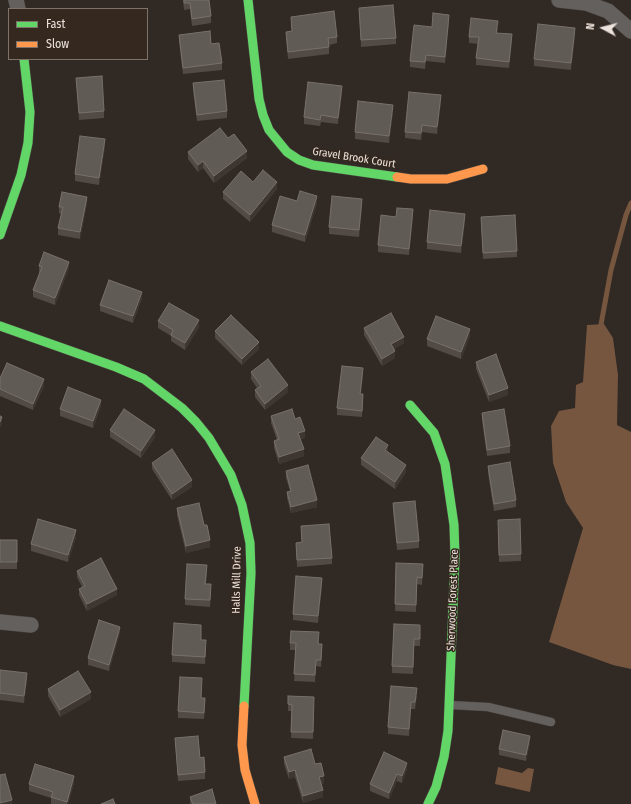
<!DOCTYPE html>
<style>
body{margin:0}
#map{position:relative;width:631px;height:804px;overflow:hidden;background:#302924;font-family:"Fira Sans Condensed",sans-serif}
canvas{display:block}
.legend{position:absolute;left:8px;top:8px;width:140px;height:52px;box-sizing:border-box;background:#35281f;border:1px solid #7e726b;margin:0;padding:5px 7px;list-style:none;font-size:12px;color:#ebe2dc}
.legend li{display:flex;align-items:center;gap:8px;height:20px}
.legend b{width:20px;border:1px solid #7e726b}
.north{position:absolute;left:583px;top:8px;width:40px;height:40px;-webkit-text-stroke:3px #35281f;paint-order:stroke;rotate:277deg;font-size:11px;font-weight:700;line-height:16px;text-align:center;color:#ebe2dc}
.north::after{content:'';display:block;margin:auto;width:14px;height:18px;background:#ebe2dc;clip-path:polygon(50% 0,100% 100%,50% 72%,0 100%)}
</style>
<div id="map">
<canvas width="631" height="804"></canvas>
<ul class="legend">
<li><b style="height:5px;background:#63d668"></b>Fast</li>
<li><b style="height:5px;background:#ff974d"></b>Slow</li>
</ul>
<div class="north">N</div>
</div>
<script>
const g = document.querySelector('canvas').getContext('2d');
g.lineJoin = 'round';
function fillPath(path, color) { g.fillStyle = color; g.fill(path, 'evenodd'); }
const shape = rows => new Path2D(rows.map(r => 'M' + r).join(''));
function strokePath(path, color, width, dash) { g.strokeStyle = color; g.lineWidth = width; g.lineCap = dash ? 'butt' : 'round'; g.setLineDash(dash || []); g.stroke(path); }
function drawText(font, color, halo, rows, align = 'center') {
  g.font = font + ' "Fira Sans Condensed",sans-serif'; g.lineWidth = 3; g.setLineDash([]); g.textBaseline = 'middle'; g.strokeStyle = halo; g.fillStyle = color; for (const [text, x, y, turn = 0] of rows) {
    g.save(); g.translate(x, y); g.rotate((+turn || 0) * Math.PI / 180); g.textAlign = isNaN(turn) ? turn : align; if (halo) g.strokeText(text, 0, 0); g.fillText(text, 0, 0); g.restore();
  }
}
const water = shape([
 [604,324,613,338,618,375,617,425,631,432,631,669,613,665,549,642,583,528,566,502,553,463,551,426,559,411,575,408,576,385,583,382,587,325],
 [498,767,522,773,528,768,534,769,530,792,495,784]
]);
const stream = shape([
 [600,330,611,270,626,215,631,203]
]);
const lane = shape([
 [450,705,488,707,551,722]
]);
const street = shape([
 [16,0,18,9],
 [559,0,586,3,608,11,631,31],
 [0,622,31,625]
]);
const fast = shape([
 [248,0,259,99,263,115,269,130,287,152,299,160,313,165,397,177],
 [0,235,21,175,28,143,30,112,24,59],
 [0,326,116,367,144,379,182,408,196,422,209,438,231,475,242,505,250,543,251,573,244,706],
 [410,405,434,433,445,464,454,525,455,557,448,731,444,757,436,787,428,804]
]);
const slow = shape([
 [397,177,411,179,447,179,483,169],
 [244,706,242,745,245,770,255,804]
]);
const wall = shape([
 [183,0,209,0,211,16,211,23,192,26,190,9,184,10],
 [359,8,396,38,396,44,361,47],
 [291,17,337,37,337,43,329,45,329,54,288,59,286,38,286,32,292,31],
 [449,22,445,63,426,61,425,69,410,67,410,61,432,27],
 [498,28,497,33,512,41,509,68,476,65,476,58,478,44,469,43,469,37],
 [179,35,211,44,222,63,222,70,183,74,179,41],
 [575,35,571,70,534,66,534,59],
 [76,78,104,111,104,118,79,120],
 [193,83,227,111,227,118,197,121,193,90],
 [342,93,338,124,321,122,320,126,304,124,304,117],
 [441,102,437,134,422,132,421,140,405,138,405,132],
 [393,112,389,143,355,139,355,132],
 [228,138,247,158,214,183,203,168,198,172,188,159,188,152],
 [105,146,99,185,75,181,75,174],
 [277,189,250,222,223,199,223,192],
 [297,201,317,203,305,242,272,232,272,225],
 [87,203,80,239,58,235,58,228,61,214,59,213,59,207],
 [362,206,359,237,329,234,329,227],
 [413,216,409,255,378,252,378,245,396,217],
 [481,217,517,251,517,257,483,259],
 [465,221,461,253,427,249,427,242],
 [39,266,69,268,55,305,33,297,33,290,40,273,39,273],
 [142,298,133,323,100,311,100,305],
 [158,321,199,327,185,350,171,341,171,336,158,328],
 [364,328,404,343,394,349,395,358,382,366,364,335],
 [215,331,259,349,242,365,215,338],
 [470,336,461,359,427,346,427,339],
 [476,362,508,395,489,402,476,369],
 [251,372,288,392,265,410,255,397,255,390,257,388,251,379],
 [363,375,361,394,363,401,362,417,337,415,337,408],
 [0,378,44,386,33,410,0,396],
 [101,406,93,428,60,416,60,409],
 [482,413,510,446,510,453,487,456,482,420],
 [271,416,295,419,305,438,300,439,304,456,279,464,274,448,274,441,277,440,271,423],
 [110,430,155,437,141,458,110,437],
 [388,452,406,472,395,489,361,465,361,458],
 [152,463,192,487,172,500,152,469],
 [488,466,516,500,516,507,494,511,488,473],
 [286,471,317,507,291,513,287,498,287,492,290,491,286,478],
 [393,503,419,541,419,548,397,550,393,510],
 [177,508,204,525,210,547,186,553,177,515],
 [498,520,521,554,521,561,499,562],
 [301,526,332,558,332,564,297,567,296,543,302,542],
 [76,537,68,562,31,551,31,544],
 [0,540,17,540,17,569,0,569],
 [396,563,423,564,422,585,417,584,416,612,395,611],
 [77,571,117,595,87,611,79,595,79,589,82,587,77,577],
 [207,572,206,584,211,591,210,607,185,605,185,599],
 [322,585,318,623,293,620,293,614],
 [420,632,420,646,414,646,413,674,392,673,392,666],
 [120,633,109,671,88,665,88,658],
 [290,643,319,644,322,651,321,667,316,666,315,682,294,681,296,650,290,650],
 [206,647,205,664,172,662,172,655],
 [0,670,27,680,24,703,0,700],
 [202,685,201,698,205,705,204,719,178,718,178,711],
 [48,689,91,699,60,717,48,696],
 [417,695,415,709,411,709,409,736,388,734,388,727],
 [288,696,314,704,313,739,291,738,292,711,288,711],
 [175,738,200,758,205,772,205,779,178,781],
 [530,742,526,761,499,755,499,749],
 [284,757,315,764,324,783,321,784,323,797,303,803,295,777,289,779,284,764],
 [407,769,402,783,397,781,389,799,370,791,370,784],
 [74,783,68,804,51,804,51,798,29,791,29,784],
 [190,797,216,804,190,804]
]);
const shadedWall = shape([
 [449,15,449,22,445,63,445,57],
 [575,28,575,35,571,70,571,63],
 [512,34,512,41,509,68,509,62],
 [342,86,342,93,338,124,338,118],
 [441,95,441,102,437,134,437,127],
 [393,105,393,112,389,143,389,136],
 [105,139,105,146,99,185,99,178],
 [247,151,247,158,214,183,214,176],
 [203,161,203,168,198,172,198,165],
 [277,182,277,189,250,222,250,215],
 [317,196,317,203,305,242,305,235],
 [87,197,87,203,80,239,80,232],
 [362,199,362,206,359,237,359,230],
 [413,209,413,216,409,255,409,249],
 [465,214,465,221,461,253,461,246],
 [69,262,69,268,55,305,55,298],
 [142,292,142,298,133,323,133,316],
 [199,320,199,327,185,350,185,343],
 [470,329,470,336,461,359,461,352],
 [404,337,404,343,391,351,391,344],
 [259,342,259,349,242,365,242,359],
 [395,351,395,358,382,366,382,359],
 [363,368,363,375,360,401,360,394],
 [44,379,44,386,33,410,33,404],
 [288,385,288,392,265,410,265,404],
 [508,388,508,395,489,402,489,395],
 [363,394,363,401,362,417,362,411],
 [101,400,101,406,93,428,93,421],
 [2,417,2,424,0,428,0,422],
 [155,430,155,437,141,458,141,451],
 [305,431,305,438,298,440,298,433],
 [388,445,388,452,385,450],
 [304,449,304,456,279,464,279,457],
 [406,465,406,472,395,489,395,482],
 [192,480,192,487,172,500,172,494],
 [317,500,317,507,291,513,291,507],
 [76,530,76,537,68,562,68,555],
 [210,540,210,547,186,553,186,546],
 [322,578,322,585,318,623,318,616],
 [117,589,117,595,87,611,87,604],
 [120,627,120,633,109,671,109,665],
 [27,673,27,680,24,703,24,696],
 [91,692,91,699,60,717,60,710],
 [411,702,411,709,409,736,409,729],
 [530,736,530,742,526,761,526,755],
 [407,763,407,769,402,783,402,776],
 [295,770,295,777,289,779,289,772],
 [397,774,397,781,389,799,389,793],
 [74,776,74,783,68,804,67,804,67,802],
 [324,776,324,783,319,784,319,777],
 [323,790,323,797,303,803,303,796],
 [12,800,12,804,0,804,0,803]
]);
const building = shape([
 [184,0,209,0,211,16,192,19,190,3,184,3,184,0],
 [393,5,396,38,361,40,359,8,393,5],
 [334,11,337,37,328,38,329,47,288,52,286,32,292,31,291,17,334,11],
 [433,13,449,15,445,57,426,55,425,62,410,61,414,25,432,27,433,13],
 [471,18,498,21,496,33,512,34,509,62,476,58,479,37,469,37,471,18],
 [538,24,575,28,571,63,534,59,538,24],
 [210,31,211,44,219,43,222,63,183,68,179,35,210,31],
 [102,76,104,111,79,113,76,78,102,76],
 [224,80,227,111,197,115,193,83,224,80],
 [308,82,342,86,338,118,321,115,320,120,304,117,308,82],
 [409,92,441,95,437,127,422,125,421,133,405,132,409,92],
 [358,101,393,105,389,136,355,132,358,101],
 [220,128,228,138,234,134,247,151,214,176,203,161,198,165,188,152,220,128],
 [80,136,105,139,99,178,75,174,80,136],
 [263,170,277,182,250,215,223,192,241,171,253,182,263,170],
 [300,191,317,196,305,235,272,225,280,196,297,201,300,191],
 [62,192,87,197,80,232,58,228,63,207,59,207,62,192],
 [332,196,362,199,359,230,329,227,332,196],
 [397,208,413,209,409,249,378,245,381,215,396,217,397,208],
 [430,210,465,214,461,246,427,242,430,210],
 [515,215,517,251,483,253,481,217,515,215],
 [44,252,69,262,55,298,33,290,42,267,39,266,44,252],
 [109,280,142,292,133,316,100,305,109,280],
 [169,303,199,320,185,343,171,335,173,330,158,321,169,303],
 [391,313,404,337,391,344,395,351,382,359,364,328,391,313],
 [231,315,259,342,242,359,215,331,231,315],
 [436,316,470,329,461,352,427,339,436,316],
 [496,354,508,388,489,395,476,362,496,354],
 [268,359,288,385,265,404,255,390,261,386,251,372,268,359],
 [7,363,44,379,33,404,0,389,0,378,7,363],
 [342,366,363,368,360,394,363,394,362,411,337,408,342,366],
 [68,387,101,400,93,421,60,409,68,387],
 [124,409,155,430,141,451,110,430,124,409],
 [292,409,295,419,300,417,305,431,298,433,304,449,279,457,274,441,279,439,271,416,292,409],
 [504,409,510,446,487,450,482,413,504,409],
 [0,416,2,417,0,422,0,416],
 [376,437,388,445,385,450,406,465,395,482,361,458,376,437],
 [172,449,192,480,172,494,152,463,172,449],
 [510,462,516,500,494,504,488,466,510,462],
 [308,465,317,500,291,507,287,492,291,491,286,471,308,465],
 [415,501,419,541,397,543,393,503,415,501],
 [199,503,204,525,207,525,210,540,186,546,177,508,199,503],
 [38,519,76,530,68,555,31,544,38,519],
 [520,519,521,554,499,555,498,520,520,519],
 [329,524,332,558,297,560,296,543,302,542,301,526,329,524],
 [0,540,17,540,17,562,0,562,0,540],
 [101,558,117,589,87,604,79,589,85,586,77,571,101,558],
 [396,563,423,564,422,578,417,577,416,605,395,604,396,563],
 [187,564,207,565,205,584,211,584,210,600,185,599,187,564],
 [296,576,322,578,318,616,293,614,296,576],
 [99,620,120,627,109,665,88,658,99,620],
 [174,623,201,625,201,640,206,640,205,657,172,655,174,623],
 [394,624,420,625,420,639,414,639,413,667,392,666,394,624],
 [291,631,319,632,318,644,322,644,321,660,316,660,315,675,294,674,296,643,290,643,291,631],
 [0,670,27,673,24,696,0,693,0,670],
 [78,671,91,692,60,710,48,689,78,671],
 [180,677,202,678,201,698,205,698,204,713,178,711,180,677],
 [391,686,417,688,415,702,411,702,409,729,388,727,391,686],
 [288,696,314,697,313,732,291,732,292,705,288,704,288,696],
 [503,730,530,736,526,755,499,749,503,730],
 [198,736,200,758,204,757,205,772,178,775,175,738,198,736],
 [311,749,315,764,321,763,324,776,319,777,323,790,303,796,295,770,289,772,284,757,311,749],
 [384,752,407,763,402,776,397,774,389,793,370,784,384,752],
 [35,764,74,776,67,802,51,797,53,792,29,784,35,764],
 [5,774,12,800,0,803,0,775,5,774],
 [212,789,216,804,193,804,190,797,212,789],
 [113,799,115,804,101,804,113,799]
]);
const streetNames = [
 ["Gravel Brook Court",354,158,9],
 ["Halls Mill Drive",237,580,-89],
 ["Sherwood Forest Place",453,600,-88]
];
fillPath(water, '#76563f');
strokePath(stream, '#76563f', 5);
strokePath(lane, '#4d4742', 9);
strokePath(street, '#4d4742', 16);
strokePath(fast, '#4d4742', 10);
strokePath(slow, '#4d4742', 10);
strokePath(lane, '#63605e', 8);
strokePath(street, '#63605e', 15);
strokePath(fast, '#63d668', 9);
strokePath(slow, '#ff974d', 9);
fillPath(wall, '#514a45');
fillPath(shadedWall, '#3d3631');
fillPath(building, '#615b56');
strokePath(building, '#77706b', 1);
drawText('11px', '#ebe2dc', '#35281f', streetNames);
</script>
